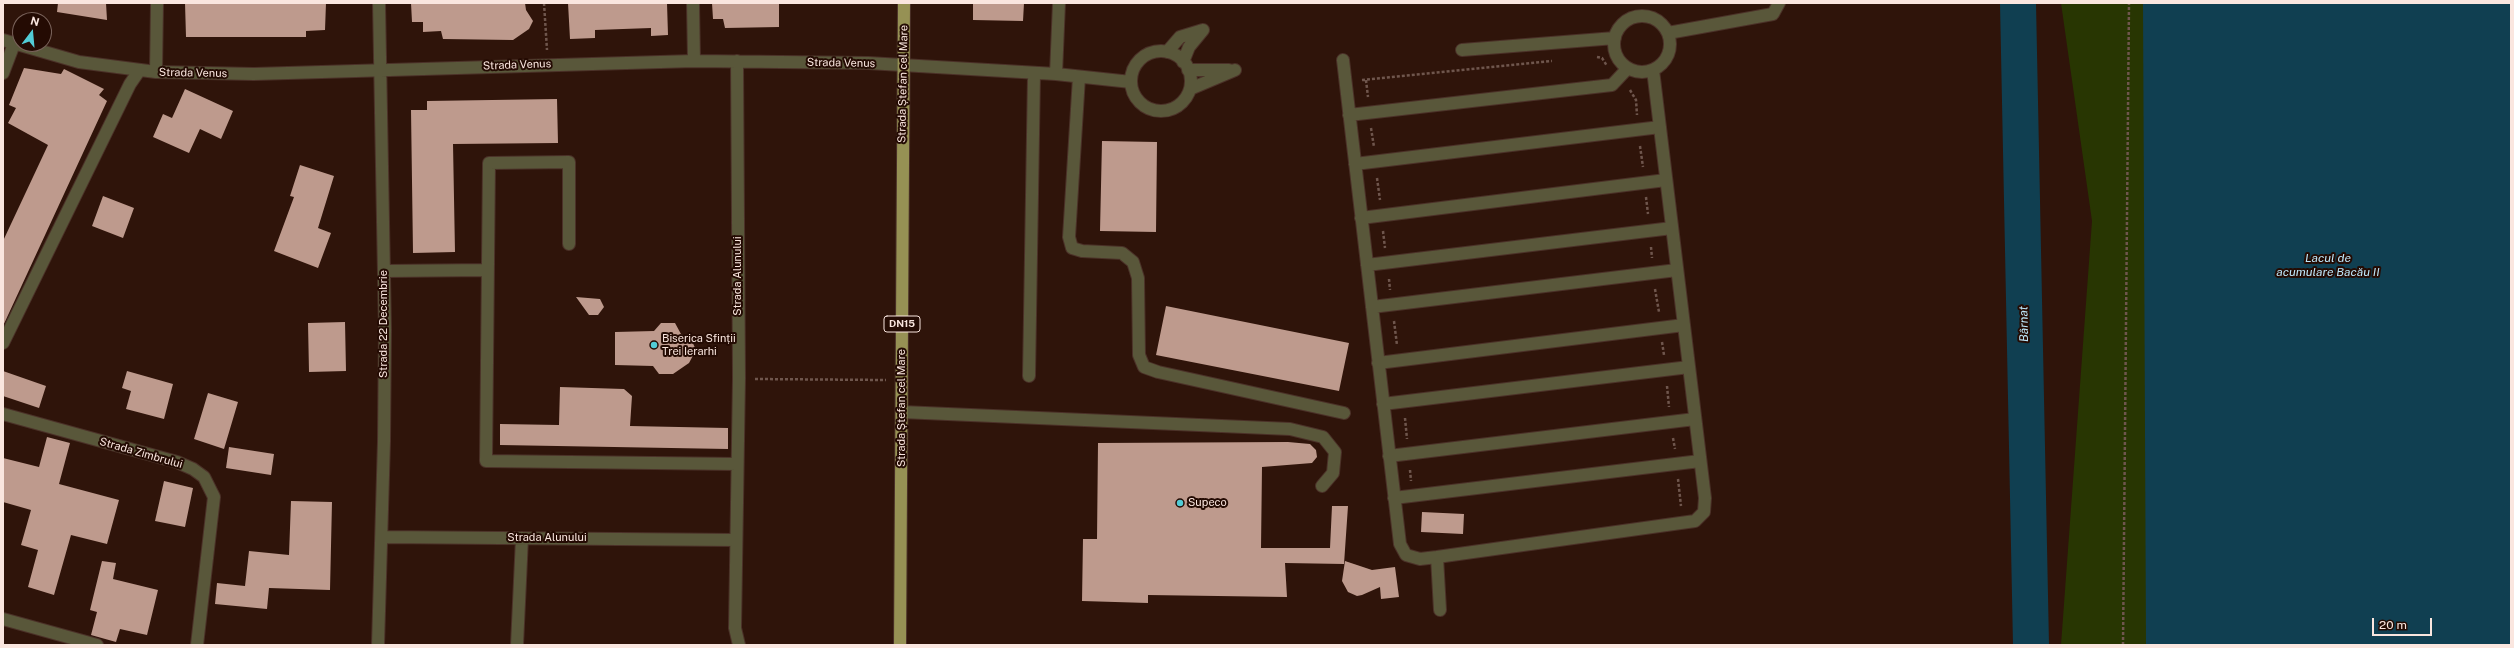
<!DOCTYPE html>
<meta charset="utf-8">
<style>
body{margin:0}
#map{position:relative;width:2514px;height:648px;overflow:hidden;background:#2f140a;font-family:"Public Sans",sans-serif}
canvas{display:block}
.frame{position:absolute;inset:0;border:4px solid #fae6df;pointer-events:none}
.north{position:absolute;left:12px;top:12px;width:40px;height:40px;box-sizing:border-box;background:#240b03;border:1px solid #7a635b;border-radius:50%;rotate:16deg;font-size:11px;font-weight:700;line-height:16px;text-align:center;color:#fae6df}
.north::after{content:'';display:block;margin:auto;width:14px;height:18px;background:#52ccd6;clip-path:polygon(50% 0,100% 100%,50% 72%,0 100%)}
.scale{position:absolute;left:2372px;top:618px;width:60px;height:18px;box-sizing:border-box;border:2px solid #fae6df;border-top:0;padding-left:5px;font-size:12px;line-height:14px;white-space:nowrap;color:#fae6df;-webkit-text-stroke:3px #240b03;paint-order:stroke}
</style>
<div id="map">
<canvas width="2514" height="648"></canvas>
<div class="frame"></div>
<div class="north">N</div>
<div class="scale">20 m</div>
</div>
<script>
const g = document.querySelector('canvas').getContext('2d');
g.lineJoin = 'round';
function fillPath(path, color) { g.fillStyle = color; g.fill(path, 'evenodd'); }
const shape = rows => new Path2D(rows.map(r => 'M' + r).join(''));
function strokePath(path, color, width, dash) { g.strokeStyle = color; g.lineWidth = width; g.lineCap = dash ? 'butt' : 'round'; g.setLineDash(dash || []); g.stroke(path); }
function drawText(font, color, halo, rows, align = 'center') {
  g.font = font + ' "Public Sans",sans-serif'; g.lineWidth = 4; g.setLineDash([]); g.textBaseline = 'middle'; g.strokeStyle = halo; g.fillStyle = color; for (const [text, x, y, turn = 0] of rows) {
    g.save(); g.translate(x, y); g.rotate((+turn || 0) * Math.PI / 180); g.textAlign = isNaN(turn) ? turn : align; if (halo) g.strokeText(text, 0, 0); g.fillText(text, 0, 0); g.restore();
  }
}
const green = shape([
 [2061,3,2511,3,2511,645,2061,645,2092,221]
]);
const water = shape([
 [2143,3,2511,3,2511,645,2146,645]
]);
const river = shape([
 [2018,3,2031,645]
]);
const building = shape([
 [58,3,106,3,107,20,57,12],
 [185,3,326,3,325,30,306,31,306,37,186,37],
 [411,3,525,3,526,10,533,21,529,29,513,40,443,39,441,31,423,32,423,22,412,22],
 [568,3,667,3,668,35,651,36,651,28,595,30,595,38,570,39],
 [712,3,779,3,779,27,725,28,723,19,713,19],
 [973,3,1024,3,1023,21,973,20],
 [24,68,61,74,64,69,104,89,99,95,107,101,3,326,3,241,48,145,8,123,16,108,9,105],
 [185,89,233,111,221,139,200,129,189,153,153,137,163,114,172,118],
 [557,99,558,143,453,144,455,252,413,253,411,110,427,110,427,101],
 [1102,141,1157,142,1156,232,1100,231],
 [300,165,334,176,318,228,331,233,318,268,274,251,294,197,290,196],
 [103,196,134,208,123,238,92,226],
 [576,297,600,299,604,307,598,315,589,315],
 [1166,306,1349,343,1339,391,1156,355],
 [345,322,346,371,309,372,308,323],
 [661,323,675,323,681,334,691,339,696,350,689,363,673,374,659,374,653,366,615,365,615,332,654,331],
 [3,371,46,386,39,408,3,396],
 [127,371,173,384,164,419,126,409,131,391,122,388],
 [560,387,624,389,632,396,630,426,728,428,728,449,500,445,500,424,559,425],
 [208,393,238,402,224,449,194,439],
 [47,437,70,443,59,484,119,500,107,544,71,535,54,595,28,587,38,550,21,545,31,510,3,502,3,458,39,467],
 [1288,442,1310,444,1316,450,1317,457,1312,463,1262,467,1261,548,1330,548,1332,506,1348,506,1344,564,1285,563,1287,597,1148,595,1148,603,1082,601,1083,539,1097,539,1098,443],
 [229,447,274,454,271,475,226,468],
 [164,481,193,488,185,527,155,521],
 [291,501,332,502,330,590,269,588,267,609,215,604,217,583,245,586,249,551,289,555],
 [1422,512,1464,514,1463,534,1421,532],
 [102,561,116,563,113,579,158,590,147,635,120,629,116,642,91,635,97,612,90,610],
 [1345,561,1372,570,1395,567,1399,597,1381,599,1380,587,1362,595,1357,596,1348,592,1342,581]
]);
const path = shape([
 [544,3,547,50],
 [1597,57,1602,58,1607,66],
 [1362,80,1552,61],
 [1366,80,1368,97],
 [1630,90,1636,100,1637,115],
 [1371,128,1374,147],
 [1640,146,1643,167],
 [1377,178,1380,200],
 [1646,197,1648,214],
 [1383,231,1385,248],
 [1651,247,1652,258],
 [1389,279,1390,290],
 [1655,289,1659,312],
 [1394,321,1397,345],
 [1662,342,1664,355],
 [755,379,886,380],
 [1667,386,1669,407],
 [1405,418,1407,439],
 [1673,438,1675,449],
 [1410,470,1411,481],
 [1678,479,1681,506],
 [2123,645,2129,3]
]);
const minor = shape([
 [693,3,694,61],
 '1614 44a28 28 0 1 1 56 0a28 28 0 1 1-56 0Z',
 [1668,33,1773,14,1779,3],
 [3,40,79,62,156,72,254,74,694,61,868,63,1056,74,1059,3],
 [1462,50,1615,38],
 '1131 81a30 30 0 1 1 60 0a30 30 0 1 1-60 0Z',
 [1167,52,1180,37,1203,30],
 [1343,60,1400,544,1406,555,1420,559,1437,557,1440,610],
 [737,61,739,378,735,628,739,645],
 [1183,62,1189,47,1203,30],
 [1188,70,1229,70],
 [156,72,157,3],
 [3,73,14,44],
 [1056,74,1131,82],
 [1079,77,1069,237,1072,248,1082,251,1122,253,1133,262,1138,278,1139,355,1144,367,1158,372,1344,413],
 [1190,89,1235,70],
 [1349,115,1612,85,1628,68],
 [1355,164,1660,127],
 [1361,218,1666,180],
 [569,244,569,162,489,163,486,461,737,464],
 [1367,265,1672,228],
 [384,271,488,270],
 [1372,307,1677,270],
 [3,343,130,84,139,71],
 [1378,363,1684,325],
 [1029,376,1034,74],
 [1383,404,1689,367],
 [902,412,1290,429,1323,437,1335,452,1333,473,1322,486],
 [3,414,177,462,193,469,204,477,214,497,197,645],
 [1389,456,1695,419],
 [1394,498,1700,461],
 [382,537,736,540],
 [1437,557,1695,521,1704,512,1705,498,1653,70],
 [3,619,97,645],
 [378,645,384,441,385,330,379,3],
 [517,645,522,538]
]);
const major = shape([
 [900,645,904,3]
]);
const markers = [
 [654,345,4,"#52ccd6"],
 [1180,503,4,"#52ccd6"]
];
const shields = [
 [902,324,36]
];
const shieldNames = [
 ["DN15",902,324]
];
const streetNames = [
 ["Strada Venus",841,63,1],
 ["Strada Venus",517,65,-2],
 ["Strada Venus",193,73,1],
 ["Strada Ștefan cel Mare",903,84,-89],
 ["Strada Alunului",738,276,-90],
 ["Strada 22 Decembrie",384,324,-90],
 ["Strada Ștefan cel Mare",902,408,-90],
 ["Strada Zimbrului",141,453,16],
 ["Strada Alunului",547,538]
];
const poiNames = [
 ["Biserica Sfinții",662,339],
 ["Trei Ierarhi",662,352],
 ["Supeco",1188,503]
];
const waterNames = [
 ["Lacul de",2328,258],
 ["acumulare Bacău II",2328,272],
 ["Bârnat",2024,324,-91]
];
fillPath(green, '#283602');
fillPath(water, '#103f51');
strokePath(river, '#103f51', 36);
fillPath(building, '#be9a8d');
strokePath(minor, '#4b3128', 14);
strokePath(major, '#4b3128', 14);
strokePath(path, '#6f564d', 2.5, [3, 2]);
strokePath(minor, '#59573a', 12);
strokePath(major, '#969154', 12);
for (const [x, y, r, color] of markers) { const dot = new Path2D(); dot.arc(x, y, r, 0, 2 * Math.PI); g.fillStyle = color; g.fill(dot); strokePath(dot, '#240b03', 1.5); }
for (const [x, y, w] of shields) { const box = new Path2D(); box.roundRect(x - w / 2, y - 8, w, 16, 3); g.fillStyle = '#240b03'; g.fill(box); strokePath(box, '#fae6df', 1); }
drawText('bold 10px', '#fae6df', null, shieldNames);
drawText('11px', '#fae6df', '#240b03', streetNames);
drawText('11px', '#fae6df', '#240b03', poiNames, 'left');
drawText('italic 12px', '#bfe9fc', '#240b03', waterNames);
</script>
